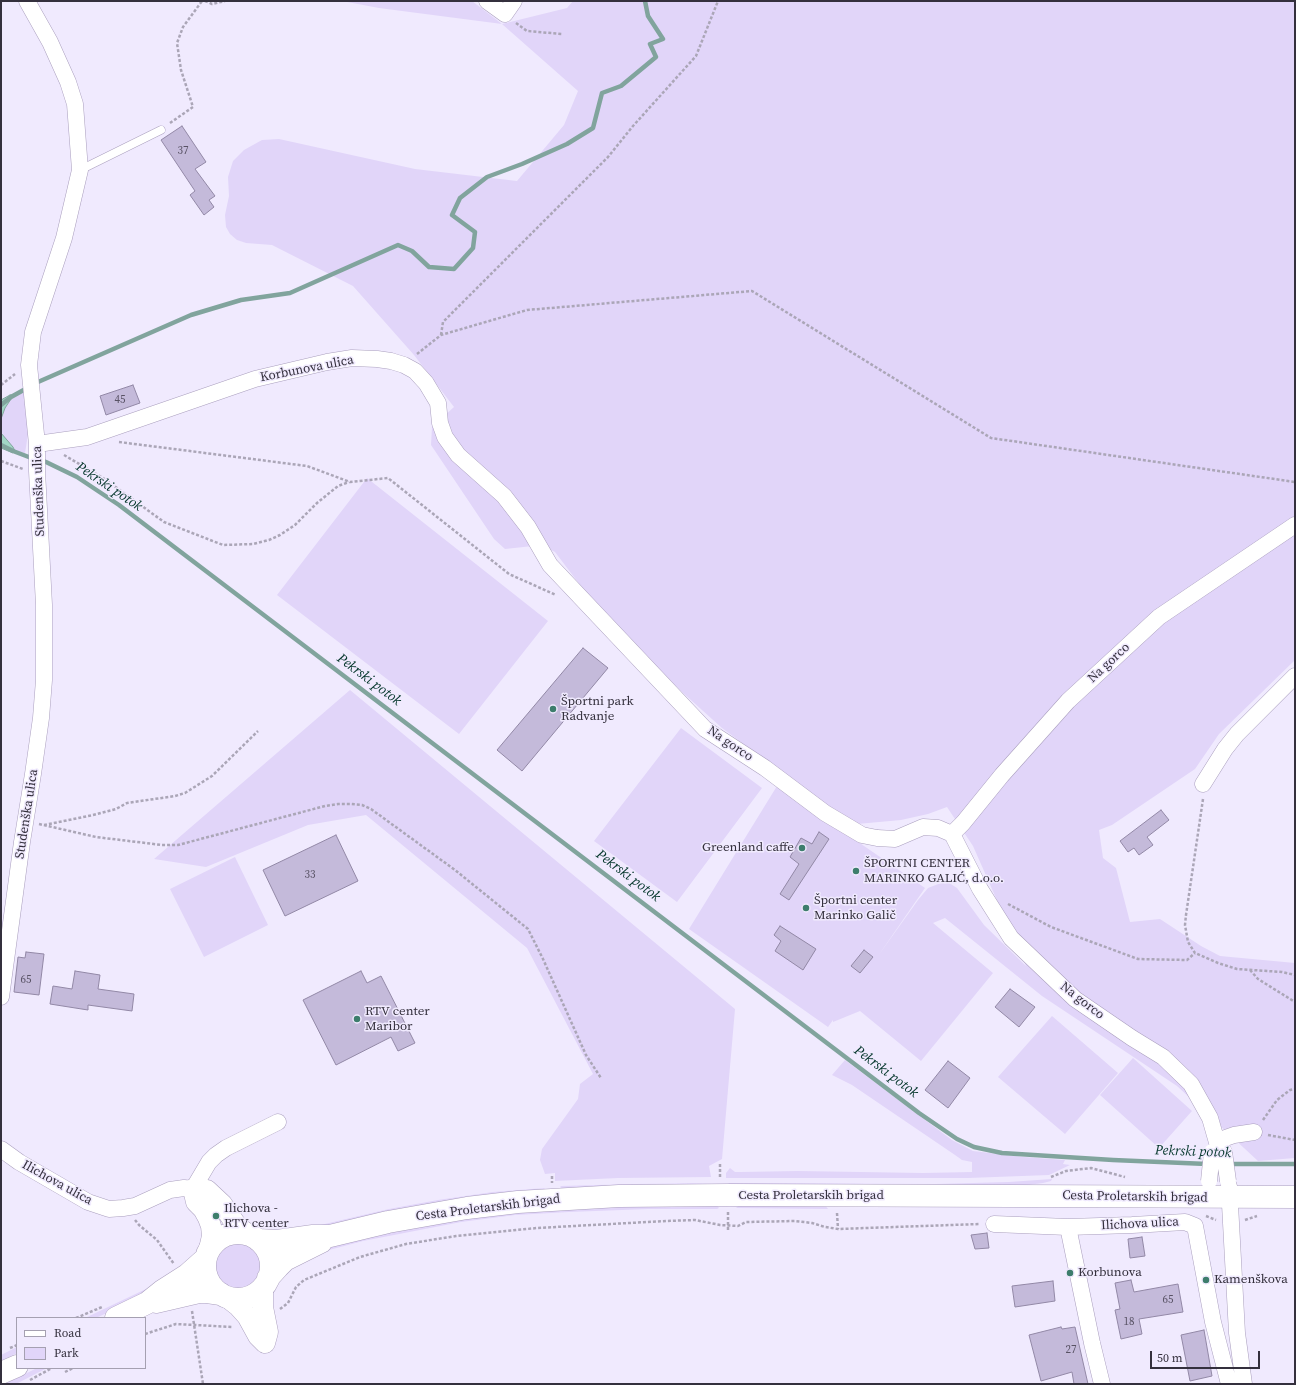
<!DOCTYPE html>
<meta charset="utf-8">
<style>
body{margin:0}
#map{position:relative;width:1296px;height:1385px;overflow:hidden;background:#f0eafe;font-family:"Source Serif 4",serif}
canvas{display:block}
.frame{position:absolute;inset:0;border:2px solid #34303d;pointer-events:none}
.legend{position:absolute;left:16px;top:1317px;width:130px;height:52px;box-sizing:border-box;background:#f0eafe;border:1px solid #a5a0b1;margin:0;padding:5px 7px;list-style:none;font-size:12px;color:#34303d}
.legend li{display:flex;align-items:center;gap:8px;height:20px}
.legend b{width:20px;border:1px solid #a5a0b1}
.scale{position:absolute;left:1150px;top:1351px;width:110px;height:18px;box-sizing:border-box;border:2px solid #34303d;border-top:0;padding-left:5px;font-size:12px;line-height:14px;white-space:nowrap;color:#34303d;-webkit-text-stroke:3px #f0eafe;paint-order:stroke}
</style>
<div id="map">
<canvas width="1296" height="1385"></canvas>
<div class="frame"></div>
<ul class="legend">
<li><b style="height:5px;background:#fff"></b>Road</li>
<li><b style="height:11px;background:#e1d5f9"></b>Park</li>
</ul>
<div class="scale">50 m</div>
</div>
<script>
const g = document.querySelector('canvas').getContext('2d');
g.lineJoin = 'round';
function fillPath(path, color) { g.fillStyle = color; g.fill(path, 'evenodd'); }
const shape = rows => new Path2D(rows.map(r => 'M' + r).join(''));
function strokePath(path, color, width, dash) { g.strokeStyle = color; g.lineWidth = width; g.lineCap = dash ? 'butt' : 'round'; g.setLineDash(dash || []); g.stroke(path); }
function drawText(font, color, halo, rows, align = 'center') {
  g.font = font + ' "Source Serif 4",serif'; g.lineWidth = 3; g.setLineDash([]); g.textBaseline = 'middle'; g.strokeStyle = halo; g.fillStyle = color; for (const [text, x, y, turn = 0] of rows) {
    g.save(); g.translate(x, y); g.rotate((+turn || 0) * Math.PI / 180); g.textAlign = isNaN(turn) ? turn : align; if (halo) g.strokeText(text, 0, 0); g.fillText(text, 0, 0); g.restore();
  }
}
const green = shape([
 [342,1,472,1,502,24,567,8,573,1,1295,1,1295,660,1219,734,1195,769,1112,825,1099,830,1103,858,1116,868,1130,922,1160,919,1201,946,1220,956,1295,963,1295,1158,1258,1161,1177,1086,1042,996,945,918,933,923,993,973,921,1061,860,1011,833,1022,833,1020,828,1027,689,929,777,786,925,888,878,956,918,900,928,888,946,881,957,888,984,925,1026,966,973,846,947,807,928,814,901,820,857,824,835,812,722,728,682,692,596,606,555,552,542,545,505,549,494,539,431,445,432,427,454,407,414,355,353,286,272,245,246,243,237,240,230,234,226,227,225,215,229,196,228,177,233,161,244,150,262,140,279,139,415,169,517,181,564,125,578,91,502,24,379,8],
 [28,390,30,422,25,453,15,451,13,447,5,439,1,433,1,419,5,408,13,396],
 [367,478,548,621,459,734,277,595],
 [350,690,735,1009,722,1159,709,1166,711,1177,618,1178,555,1181,555,1173,545,1174,540,1160,542,1149,578,1099,580,1084,593,1074,527,948,366,815,308,825,206,867,154,859],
 [681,728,762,788,677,902,594,841],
 [235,857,268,925,204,957,170,889],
 [1052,1016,1118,1073,1065,1134,998,1077],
 [1133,1058,1192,1111,1159,1148,1100,1095],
 [845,1060,952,1140,973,1151,1024,1157,1065,1160,1063,1164,1070,1165,1049,1175,968,1178,726,1178,726,1173,730,1168,735,1172,741,1172,798,1171,923,1173,972,1172,972,1162,962,1160,955,1155,852,1085,832,1075],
 [1052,1179,1051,1181,1043,1183,1020,1186,731,1186,728,1183,936,1184,1009,1182],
 [712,1183,564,1190,560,1187,561,1186,636,1184],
 [545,1188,542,1191,382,1216,295,1231,389,1209,438,1200,493,1192],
 [740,1204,825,1205,828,1209,736,1208],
 [717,1205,719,1208,717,1209,648,1209,569,1212,515,1215,461,1222,363,1241,329,1250,317,1255,327,1246,460,1217,598,1206],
 '215 1266a23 23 0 1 1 46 0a23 23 0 1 1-46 0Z',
 [148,1288,158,1289,96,1318,85,1318],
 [17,1347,17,1353,1,1361,1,1355],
 [37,1368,47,1368,16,1384,5,1384]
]);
const water = shape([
 [10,395,12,395,13,396,5,408,1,419,1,400,10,395],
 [1,433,13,447,15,451,13,453,1,448,1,433]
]);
const stream = shape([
 [1,405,11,397,38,382,191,315,241,300,290,293,398,245,412,251,429,267,454,269,473,248,475,232,452,215,460,198,487,177,522,164,567,144,593,128,602,93,621,86,656,57,650,44,663,39,648,16,645,1],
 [1,445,13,451,34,459],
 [41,460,46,462,77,477,119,505,919,1113,957,1139,974,1147,1002,1153,1113,1160,1207,1164],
 [1229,1164,1295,1164]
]);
const building = shape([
 [182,126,206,162,195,169,215,196,209,200,214,207,204,215,190,195,195,191,161,140,182,126],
 [133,385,140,403,106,415,100,396,133,385],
 [583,648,608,668,522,771,497,750,583,648],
 [1161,810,1169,820,1147,837,1153,845,1139,855,1134,848,1128,852,1120,841,1161,810],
 [819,832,829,839,789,900,780,894,799,864,790,857,801,838,812,844,819,832],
 [336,835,358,881,285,916,263,870,336,835],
 [780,926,816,949,803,970,775,951,781,941,774,935,780,926],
 [864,950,873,957,860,973,851,966,864,950],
 [26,952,44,954,39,995,14,992,18,957,25,958,26,952],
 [75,971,100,975,98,989,134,994,132,1011,88,1005,88,1010,50,1004,53,986,72,989,75,971],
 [361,971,367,983,381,976,415,1043,398,1051,391,1037,336,1065,303,1000,361,971],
 [1010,989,1035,1007,1019,1027,995,1007,1010,989],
 [948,1061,970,1078,948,1108,925,1090,948,1061],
 [987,1233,989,1248,975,1249,971,1235,987,1233],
 [1142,1237,1145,1256,1130,1258,1128,1239,1142,1237],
 [1131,1280,1134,1292,1178,1284,1183,1312,1139,1319,1142,1334,1121,1339,1115,1310,1120,1309,1115,1283,1131,1280],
 [1053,1281,1055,1301,1015,1307,1012,1286,1053,1281],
 [1061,1327,1062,1329,1075,1327,1088,1384,1074,1384,1072,1372,1041,1381,1029,1335,1061,1327],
 [1204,1330,1212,1376,1190,1381,1181,1335,1204,1330]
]);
const path = shape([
 [205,1,212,4,225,1],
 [516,23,527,31,562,34],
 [170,123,193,107,181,70,177,43,183,27,202,1],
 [441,335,443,322,608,157,633,126,696,56,718,1],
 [417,354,441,335,527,310,752,291,991,438,1295,482],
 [1,385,15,374],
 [119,442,307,466,350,482,388,478,509,574,556,595],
 [64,455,103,478,164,522,223,545,253,544,269,540,280,535,295,525,317,503,338,486,349,482],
 [1,461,23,469],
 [1203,799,1186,915,1185,925,1188,942,1195,953,1218,963,1237,969,1282,972,1295,975],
 [39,824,96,837,162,845,178,845,325,806,338,804,351,804,362,805,371,809,455,870,528,929,543,959,586,1055,601,1078],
 [44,825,93,815,116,809,127,803,175,796,185,793,212,776,258,731],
 [1008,904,1051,927,1138,959,1187,960,1195,953],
 [1250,970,1258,979,1295,1002],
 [1263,1120,1277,1100,1290,1090,1295,1089],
 [1268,1135,1295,1140],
 [720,1164,720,1177],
 [552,1176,552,1183],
 [1051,1177,1066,1171,1091,1168,1125,1177],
 [837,1213,838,1229],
 [1206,1216,1216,1220],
 [135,1220,139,1225,157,1240,174,1264],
 [1245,1220,1257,1216],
 [728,1230,728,1212],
 [280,1309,288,1303,296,1287,304,1280,360,1257,406,1244,456,1236,537,1228,666,1221,695,1220,720,1225,738,1226,746,1222,795,1221,812,1223,825,1227,838,1229,980,1224],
 [192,1311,203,1384],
 [76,1318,102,1307],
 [145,1334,176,1324,233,1327],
 [10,1348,17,1345],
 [65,1372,73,1368],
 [30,1380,52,1368]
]);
const service = shape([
 [80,170,161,130]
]);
const minor = shape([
 [487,1,505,14,514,1],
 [37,444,87,437,255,379,327,362,352,358,377,359,391,361,404,365,415,371,426,383,438,403,440,423,445,437,458,455,504,496,528,527,550,565,705,729,765,768,825,813,862,835,877,838,895,839,923,827,938,828,952,834,980,889,1011,938,1075,999,1132,1038,1163,1057,1191,1084,1210,1118,1218,1146,1224,1152],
 [1203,784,1225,749,1237,734,1295,676],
 [952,834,963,823,1002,775,1068,701,1159,617,1295,525],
 [1,997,22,842,33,774,41,718,44,680,44,605,37,471,37,444,29,365,33,332,64,238,80,170,75,104,68,82,50,42,27,1],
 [1217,1141,1234,1135,1254,1132],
 [1,1149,19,1162,88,1202,109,1209,123,1208,135,1206,170,1190,184,1188,193,1189,209,1162,216,1155,226,1148,278,1122],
 [1229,1186,1237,1333,1244,1384],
 [994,1224,1068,1227,1132,1225,1185,1222,1195,1226,1213,1322,1229,1384],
 [1068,1227,1092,1343,1102,1384]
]);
const tertiary = shape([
 [209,1249,212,1236,211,1226,208,1218,203,1209,196,1202,193,1189,207,1190,222,1204,237,1226,249,1235],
 [263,1287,263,1307,268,1332,265,1343],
 [229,1299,238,1306,247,1316,258,1336,265,1343]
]);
const secondary = shape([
 '205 1266a33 33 0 1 1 66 0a33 33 0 1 1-66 0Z',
 [258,1240,277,1241,313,1236,330,1236,388,1222,467,1208,518,1202,619,1196,729,1195,1295,1197],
 [268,1278,278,1267,285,1260,321,1242],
 [156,1302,199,1292,207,1292,221,1294],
 [116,1318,147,1303,162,1291,187,1275,205,1259],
 [1,1373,17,1366]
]);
const minorBridge = shape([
 [1224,1152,1228,1181],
 [1209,1181,1212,1152]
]);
const markers = [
 [553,709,4,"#3d7d6c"],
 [802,848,4,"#3d7d6c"],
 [856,871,4,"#3d7d6c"],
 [806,908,4,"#3d7d6c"],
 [357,1019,4,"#3d7d6c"],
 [216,1216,4,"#3d7d6c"],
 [1070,1273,4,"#3d7d6c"],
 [1206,1280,4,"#3d7d6c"]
];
const numberNames = [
 ["37",183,151],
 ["45",120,400],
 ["33",310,875],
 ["65",26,980],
 ["65",1168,1300],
 ["18",1129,1322],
 ["27",1071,1350]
];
const streetNames = [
 ["Korbunova ulica",307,369,-11],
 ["Studenška ulica",39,491,-92],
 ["Na gorco",1109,663,-43],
 ["Na gorco",730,744,34],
 ["Studenška ulica",27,814,-81],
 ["Na gorco",1082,1001,38],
 ["Ilichova ulica",57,1183,29],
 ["Cesta Proletarskih brigad",811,1196],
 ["Cesta Proletarskih brigad",1135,1197,1],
 ["Cesta Proletarskih brigad",488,1208,-7],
 ["Ilichova ulica",1140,1224,-3]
];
const poiNames = [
 ["Športni park",561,702],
 ["Radvanje",561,717],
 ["Greenland caffe",794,848,"right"],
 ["ŠPORTNI CENTER",864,864],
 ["MARINKO GALIĆ, d.o.o.",864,879],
 ["Športni center",814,901],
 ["Marinko Galič",814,916],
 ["RTV center",365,1012],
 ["Maribor",365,1027],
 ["Ilichova -",224,1209],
 ["RTV center",224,1224],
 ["Korbunova",1078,1273],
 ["Kamenškova",1214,1280]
];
const waterNames = [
 ["Pekrski potok",109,487,34],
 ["Pekrski potok",369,680,37],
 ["Pekrski potok",628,876,37],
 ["Pekrski potok",886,1072,37],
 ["Pekrski potok",1193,1152,2]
];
fillPath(green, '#e1d5f9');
fillPath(water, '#a2d6c6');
strokePath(water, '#81a49d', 1);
strokePath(stream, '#81a49d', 4.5);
fillPath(building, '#c4bada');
strokePath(building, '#9288a6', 1);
strokePath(service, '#aa9fbe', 9);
strokePath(minor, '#aa9fbe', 17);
strokePath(tertiary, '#aa9fbe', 21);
strokePath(secondary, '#aa9fbe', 23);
strokePath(path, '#aba6b7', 2.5, [3, 2]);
strokePath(service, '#fff', 8);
strokePath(minor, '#fff', 16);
strokePath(tertiary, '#fff', 20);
strokePath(secondary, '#fff', 22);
strokePath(minorBridge, '#aa9fbe', 17, []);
strokePath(minorBridge, '#fff', 16);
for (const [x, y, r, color] of markers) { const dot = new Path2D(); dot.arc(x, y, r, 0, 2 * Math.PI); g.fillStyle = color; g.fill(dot); strokePath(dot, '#f0eafe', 1.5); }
drawText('11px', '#585264', null, numberNames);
drawText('13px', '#34303d', '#f0eafe', streetNames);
drawText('13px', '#34303d', '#f0eafe', poiNames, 'left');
drawText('italic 14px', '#04362b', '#f0eafe', waterNames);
</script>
